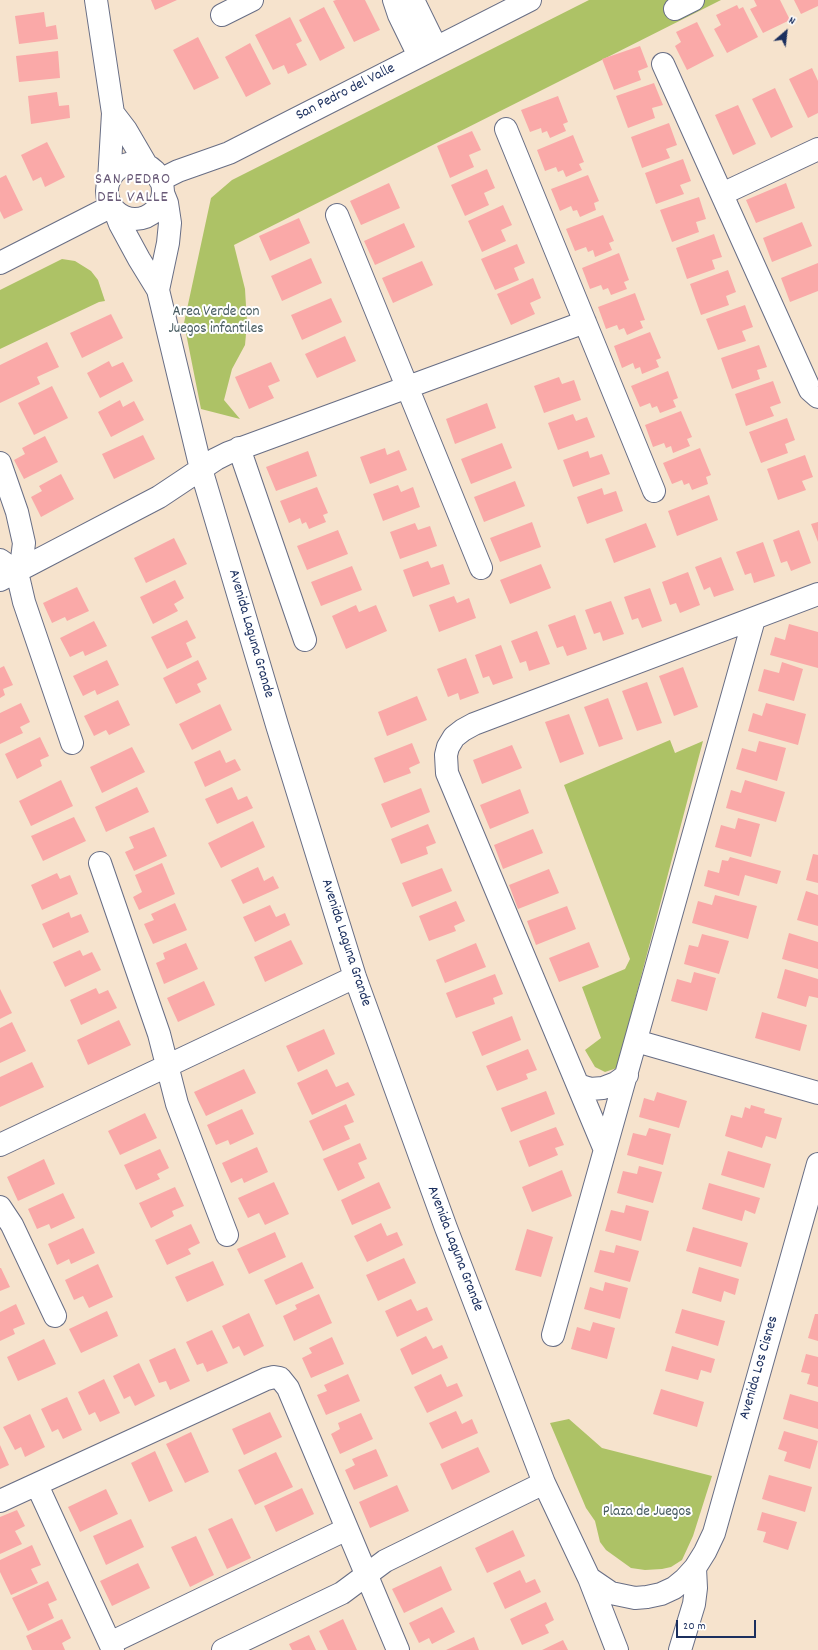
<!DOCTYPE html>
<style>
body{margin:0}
#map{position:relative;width:818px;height:1650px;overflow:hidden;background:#f6e3cd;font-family:Dekko,sans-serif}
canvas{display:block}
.north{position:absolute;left:766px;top:12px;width:40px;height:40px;-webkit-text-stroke:3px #fff;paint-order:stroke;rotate:28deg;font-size:11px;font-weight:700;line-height:16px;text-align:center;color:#1b2f5e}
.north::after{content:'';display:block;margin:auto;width:14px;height:18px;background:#1b2f5e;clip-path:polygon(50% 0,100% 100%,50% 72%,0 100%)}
.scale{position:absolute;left:676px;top:1620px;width:80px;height:18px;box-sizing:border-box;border:2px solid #1b2f5e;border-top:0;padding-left:5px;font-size:12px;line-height:14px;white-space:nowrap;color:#1b2f5e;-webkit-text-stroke:3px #fff;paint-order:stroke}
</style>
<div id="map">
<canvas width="818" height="1650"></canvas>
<div class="north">N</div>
<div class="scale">20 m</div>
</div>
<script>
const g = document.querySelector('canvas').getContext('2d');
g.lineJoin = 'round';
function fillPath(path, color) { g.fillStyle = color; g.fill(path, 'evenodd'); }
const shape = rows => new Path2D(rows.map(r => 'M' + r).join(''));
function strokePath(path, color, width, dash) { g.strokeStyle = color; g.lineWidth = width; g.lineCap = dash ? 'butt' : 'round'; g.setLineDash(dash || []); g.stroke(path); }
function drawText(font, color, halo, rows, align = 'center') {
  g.font = font + ' Dekko,sans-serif'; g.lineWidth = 4; g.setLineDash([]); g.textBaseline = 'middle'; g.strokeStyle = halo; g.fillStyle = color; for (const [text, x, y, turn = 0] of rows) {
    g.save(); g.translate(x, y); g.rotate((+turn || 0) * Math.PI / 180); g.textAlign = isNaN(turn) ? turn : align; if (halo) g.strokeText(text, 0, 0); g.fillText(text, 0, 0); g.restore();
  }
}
const green = shape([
 [589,0,721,0,234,245,245,289,247,323,245,345,232,369,224,400,240,419,201,409,184,323,211,198,232,180],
 [62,259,75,261,91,271,98,280,105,301,99,302,0,349,0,290],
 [670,740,675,753,703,741,617,1068,605,1072,595,1067,585,1050,601,1038,582,987,625,969,630,959,564,785],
 [569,1419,602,1448,712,1476,693,1536,682,1560,671,1567,662,1569,645,1570,631,1568,606,1550,600,1542,595,1521,586,1508,550,1423]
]);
const building = shape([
 [151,0,177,0,155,10],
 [336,0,365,0,380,30,354,42,333,1],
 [754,0,780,0,790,20,763,33,750,9,757,6],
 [794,0,818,0,818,6,801,14],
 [737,5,739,9,743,7,758,37,727,53,714,29,721,25,716,15],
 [324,7,345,48,320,61,299,20],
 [44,12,46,27,56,25,58,39,19,44,15,16],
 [290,17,302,41,296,44,307,65,288,74,284,65,273,70,255,35],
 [697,22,714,56,687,70,675,46,681,42,676,32],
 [198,37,219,78,194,90,173,50],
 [250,43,271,84,246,97,225,57],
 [640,46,648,67,638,71,641,80,614,90,602,59],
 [58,51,60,78,19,82,16,56],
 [812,68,818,81,818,113,808,118,789,79],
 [654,83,663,105,652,108,655,118,628,128,616,96],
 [775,88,793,127,771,138,752,99],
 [57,92,59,106,69,105,70,118,31,124,28,96],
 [558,96,568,122,563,124,566,131,550,138,547,131,542,133,541,128,530,132,521,110],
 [738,105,756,144,733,155,715,115],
 [669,123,677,145,666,149,670,158,642,168,631,137],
 [472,131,481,150,469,155,474,167,450,178,437,146],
 [573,135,584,162,579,164,582,170,566,177,563,170,558,172,556,167,545,171,537,150],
 [47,142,65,177,45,187,41,177,33,181,21,155],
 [683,159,691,181,680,185,684,194,656,204,645,173],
 [487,169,495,188,484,193,489,205,465,216,451,185],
 [6,175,23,210,4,219,0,211,0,178],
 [588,175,599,201,594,203,596,210,580,217,577,210,573,211,571,206,560,211,551,189],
 [389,183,400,208,361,225,350,201],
 [786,183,795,208,756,223,746,200],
 [699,197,706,219,696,222,699,232,672,242,660,210],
 [503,205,512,225,501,230,506,241,482,252,468,221],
 [603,215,614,241,609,243,612,250,595,257,593,250,588,252,586,247,575,251,566,229],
 [299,218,310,243,270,261,259,236],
 [802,222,812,246,772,262,763,238],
 [404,223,415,247,375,265,364,241],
 [714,234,722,257,712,260,715,269,687,279,676,248],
 [517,244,525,263,514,268,519,280,495,290,481,259],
 [619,253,629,280,624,282,627,289,611,295,608,288,603,290,601,285,590,289,582,268],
 [311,258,322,283,282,301,271,276],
 [422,261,433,285,393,303,382,278],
 [818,263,818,291,790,302,781,278],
 [728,270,736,292,726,296,729,305,701,315,690,284],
 [533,278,541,298,530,303,535,314,511,325,497,294],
 [635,293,645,320,640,321,643,328,627,335,624,328,619,330,617,325,606,329,598,307],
 [331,298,342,322,302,340,291,315],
 [745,305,753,327,742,331,746,341,718,350,706,319],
 [111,314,123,338,82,358,70,333],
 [650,332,661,358,656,360,659,367,642,374,640,367,635,369,633,363,622,368,614,346],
 [345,336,356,361,317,378,305,354],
 [47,342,59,367,37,377,40,384,0,403,0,365],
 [759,345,767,367,757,370,760,379,732,389,721,358],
 [109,361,112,367,123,362,133,381,100,398,87,373],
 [271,362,280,381,268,386,274,398,249,409,235,377],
 [668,371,678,398,673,400,676,407,660,413,657,406,652,408,650,403,640,407,631,386],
 [559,377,562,384,574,380,581,400,544,413,534,386],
 [773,381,781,403,770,407,774,416,746,426,735,394],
 [52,386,68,418,34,435,18,403],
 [120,400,123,407,134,401,144,420,111,437,98,412],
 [487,403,496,428,455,444,446,419],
 [681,411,692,437,687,439,690,446,673,453,671,446,666,448,664,443,653,447,645,425],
 [573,414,576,421,587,417,595,437,558,450,548,423],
 [787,418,795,440,785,444,788,453,761,463,749,432],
 [143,435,155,459,114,479,102,454],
 [45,436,58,462,24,479,14,460,25,454,22,448],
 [502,443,512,468,471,484,461,459],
 [385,448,387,455,399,450,407,470,370,484,360,457],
 [700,448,711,475,706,477,708,484,692,490,689,483,684,485,682,480,672,484,663,463],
 [308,451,317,476,276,491,266,467],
 [588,451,590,458,602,454,610,474,573,487,563,460],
 [805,455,813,477,802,481,806,490,778,500,767,469],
 [61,474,74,499,41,517,31,497,42,491,39,486],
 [515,481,525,506,484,522,474,497],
 [398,485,401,492,413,487,420,507,383,521,373,494],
 [317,487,328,513,323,515,326,522,309,529,306,522,302,524,300,518,289,523,280,501],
 [602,488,604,495,616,491,623,511,587,524,577,497],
 [709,495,718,520,677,536,668,511],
 [532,522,541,547,500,562,490,538],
 [818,522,818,542,811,524],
 [415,523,418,530,430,526,437,546,400,559,390,532],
 [646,523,656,547,614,563,605,539],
 [338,530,348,554,307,570,297,546],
 [799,530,811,563,791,571,787,561,781,563,773,540],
 [174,538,187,564,146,583,134,558],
 [763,542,775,576,754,583,751,573,745,575,736,552],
 [721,557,734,590,714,597,710,587,704,590,695,567],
 [428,561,431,568,443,564,450,584,413,597,403,570],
 [541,564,551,588,510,604,500,580],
 [352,566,362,590,321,606,311,582],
 [688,572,700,605,680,613,676,603,670,605,662,582],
 [175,580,184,598,174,604,178,611,153,624,140,597],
 [77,587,89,611,67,621,65,617,52,623,43,603],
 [650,588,662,621,642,628,638,618,632,620,624,597],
 [454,596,457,603,469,598,476,618,439,632,429,605],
 [611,601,624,634,603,641,600,632,594,634,585,610],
 [356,605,359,612,376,605,387,631,346,649,332,616],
 [575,615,587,649,567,656,563,646,557,648,548,625],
 [187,620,196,638,186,643,192,657,167,669,151,637],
 [94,621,107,646,85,656,83,651,70,657,60,638],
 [789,624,818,632,818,668,770,655,775,637,785,640],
 [537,631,550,664,529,671,526,661,520,663,511,641],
 [501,645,513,678,493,685,489,676,483,678,475,655],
 [466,658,479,693,460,700,458,693,448,697,437,669],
 [107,660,119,685,97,695,95,690,83,696,73,676],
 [198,660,207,679,197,684,201,692,176,704,163,678],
 [782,662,803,669,794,701,758,691,764,669,779,673],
 [4,666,13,685,3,689,5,695,0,698,0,668],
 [683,667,698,707,674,716,659,676],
 [647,682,662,723,637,731,622,691],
 [417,696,427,720,387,736,378,712],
 [608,698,623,739,599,747,584,707],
 [118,700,130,725,109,735,106,730,94,736,84,716],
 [21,703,30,722,20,727,23,733,0,744,0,713],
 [766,703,806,714,798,745,748,731,753,713,762,716],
 [220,704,232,730,192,750,179,724],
 [569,714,584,754,560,763,545,722],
 [40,737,49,756,40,760,42,766,17,779,5,754],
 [759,741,786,748,777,781,736,769,742,748,756,752],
 [412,743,420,763,409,768,411,773,384,783,374,758],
 [512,745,522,768,482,784,473,760],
 [132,747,145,772,102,793,90,767],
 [220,750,226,763,235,759,241,770,205,787,194,762],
 [61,780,73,806,31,826,19,801],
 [745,780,785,792,776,822,726,808,731,790,741,793],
 [137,787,149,812,106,832,95,807],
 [232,787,238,800,247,796,253,808,217,824,205,799],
 [421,788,430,812,391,828,381,804],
 [520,789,529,813,490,829,480,805],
 [74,817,86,841,43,861,31,836],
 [738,818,760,824,751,857,715,847,721,825,735,829],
 [253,821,265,847,221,868,208,843],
 [428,824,436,843,426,847,428,854,401,864,391,839],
 [154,827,167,856,134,871,125,852,134,848,129,837],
 [533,829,543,853,503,869,494,845],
 [813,854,818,855,818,883,806,880],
 [730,857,781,871,777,884,745,875,739,896,704,886,708,870,719,873,722,860,728,861],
 [162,863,175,894,139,910,133,897,142,892,135,875],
 [258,867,264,881,273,876,279,888,243,904,231,880],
 [442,868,452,891,412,907,402,883],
 [549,869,559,893,518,909,509,885],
 [57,873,60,879,70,875,78,894,42,910,31,885],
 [806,891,818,895,818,926,797,920],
 [715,895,757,906,748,939,692,923,698,901,712,905],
 [456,901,465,921,454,926,456,931,429,941,419,916],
 [175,903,187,930,153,944,144,924,154,920,151,914],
 [270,905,276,917,285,913,290,925,255,942,243,917],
 [567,906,576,929,536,945,527,921],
 [69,912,71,918,81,914,89,932,53,948,42,924],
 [789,933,818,942,818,969,782,959],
 [702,934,729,941,719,974,684,964,689,945,698,947],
 [291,940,303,964,265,982,254,957],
 [589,942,599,967,559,982,549,958],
 [186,943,198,969,164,984,156,963,165,959,163,953],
 [476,943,486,967,445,983,436,960],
 [80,950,83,956,92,952,101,970,65,987,53,962],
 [785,969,818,979,818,998,809,996,806,1007,777,998],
 [694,972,716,978,707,1011,671,1001,677,979,691,983],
 [495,974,503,994,493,998,495,1004,456,1018,446,993],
 [204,981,215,1005,178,1022,167,998],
 [96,988,99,994,108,990,117,1008,81,1025,70,1000],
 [0,989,12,1013,0,1019],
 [762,1012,807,1025,800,1051,755,1038],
 [512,1016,521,1040,482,1056,472,1032],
 [119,1020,131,1045,88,1065,77,1040],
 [12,1022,26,1051,0,1063,0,1028],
 [324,1029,335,1054,298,1072,286,1046],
 [528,1049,537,1070,526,1074,528,1079,497,1091,486,1066],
 [32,1062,44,1087,0,1107,0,1077],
 [244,1069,256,1093,206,1116,194,1092],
 [327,1069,336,1087,348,1082,355,1095,312,1115,297,1083],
 [546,1091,555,1114,511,1132,501,1108],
 [657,1092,687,1101,679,1128,639,1117,644,1098,654,1101],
 [346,1104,354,1122,344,1126,350,1139,323,1151,309,1121],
 [751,1105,765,1109,764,1113,782,1118,776,1139,766,1136,762,1148,725,1136,731,1115,742,1118,745,1107,750,1109],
 [242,1109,254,1134,230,1145,228,1140,216,1145,207,1125],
 [145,1113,157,1138,120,1155,108,1131],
 [556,1127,564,1145,555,1148,558,1155,529,1167,519,1141],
 [649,1128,671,1134,663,1165,627,1155,633,1133,646,1136],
 [360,1143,367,1159,358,1163,365,1178,338,1191,323,1159],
 [257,1147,268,1172,244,1183,242,1178,231,1183,222,1163],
 [160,1149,169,1168,157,1174,160,1179,136,1190,124,1165],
 [728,1151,771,1164,764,1188,721,1175],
 [44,1159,55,1184,18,1201,7,1177],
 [639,1166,662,1172,653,1203,617,1193,623,1171,637,1174],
 [562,1170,572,1196,532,1212,522,1187],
 [274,1182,289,1214,265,1225,259,1213,248,1218,238,1198],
 [379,1182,391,1208,352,1225,341,1200],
 [709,1183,760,1198,755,1214,745,1210,742,1221,702,1209],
 [175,1187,184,1206,172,1211,174,1216,151,1228,139,1203],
 [63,1193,75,1218,51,1229,49,1224,37,1229,28,1209],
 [626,1205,649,1211,641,1241,605,1231,611,1210,624,1213],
 [381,1223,387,1236,397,1232,403,1245,367,1262,354,1236],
 [191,1224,200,1243,188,1249,191,1254,167,1265,155,1240],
 [693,1227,748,1243,741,1267,686,1251],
 [83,1228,95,1253,71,1264,69,1259,57,1265,48,1244],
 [527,1229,553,1237,541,1277,515,1270],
 [275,1232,286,1257,249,1274,237,1249],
 [616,1245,639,1251,630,1282,594,1272,600,1250,614,1253],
 [404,1258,416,1283,378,1301,366,1275],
 [213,1261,224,1285,187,1302,175,1277],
 [302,1262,314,1288,276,1305,264,1280],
 [98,1264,113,1297,89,1308,83,1296,74,1300,65,1280],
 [699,1267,739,1279,735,1295,724,1291,721,1302,692,1293],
 [0,1268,1,1268,10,1287,0,1291],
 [605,1282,628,1288,620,1319,584,1309,590,1287,603,1291],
 [319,1294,332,1323,294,1341,283,1316,297,1309,295,1305],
 [411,1299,417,1311,427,1307,433,1320,397,1337,385,1311],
 [16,1304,25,1324,13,1329,15,1334,0,1341,0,1312],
 [682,1309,725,1321,718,1346,675,1333],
 [107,1311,118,1336,81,1353,69,1329],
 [249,1313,264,1346,244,1356,239,1346,233,1349,222,1326],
 [815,1314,818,1314,818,1341,808,1338],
 [593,1322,615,1328,607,1359,571,1349,577,1327,590,1331],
 [212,1330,228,1363,207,1372,203,1363,197,1365,186,1342],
 [426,1336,433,1349,442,1345,448,1358,412,1375,400,1349],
 [332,1337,344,1364,311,1378,302,1358,312,1353,309,1348],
 [44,1339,56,1364,18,1381,7,1357],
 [672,1346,715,1359,711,1373,701,1370,698,1380,665,1371],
 [175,1348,190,1381,170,1390,166,1381,159,1383,149,1360],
 [806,1354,818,1357,818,1387,807,1384,810,1374,801,1372],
 [139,1363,155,1396,135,1406,130,1396,124,1399,113,1376],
 [348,1374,360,1401,326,1415,317,1395,327,1391,324,1385],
 [441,1374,447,1387,457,1383,463,1396,427,1413,414,1387],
 [104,1379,120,1413,100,1422,95,1412,89,1415,78,1392],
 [661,1389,704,1402,697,1427,653,1414],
 [790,1394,818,1402,818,1429,783,1419],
 [67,1397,82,1430,63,1439,58,1429,52,1432,41,1409],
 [456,1411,462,1424,472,1419,478,1433,442,1449,429,1423],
 [270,1412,282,1437,244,1455,232,1429],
 [361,1413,373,1439,340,1454,331,1434,340,1429,338,1423],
 [30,1414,45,1447,25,1457,21,1447,15,1450,3,1427],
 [784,1431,818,1441,810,1469,784,1461,787,1452,778,1449],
 [191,1432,209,1472,185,1483,166,1444],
 [0,1445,9,1465,0,1469],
 [478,1447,490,1472,452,1490,440,1464],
 [376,1449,388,1476,354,1490,345,1470,355,1465,352,1459],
 [155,1451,173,1491,149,1502,131,1463],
 [276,1452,293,1487,255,1505,238,1470],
 [769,1475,812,1487,805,1512,762,1499],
 [397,1485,409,1511,370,1528,359,1502],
 [302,1488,314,1514,276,1532,264,1506],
 [106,1489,118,1514,80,1532,68,1507],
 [17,1510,25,1526,15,1531,22,1544,0,1554,0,1517],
 [762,1512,797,1522,788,1550,763,1542,766,1532,757,1530],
 [232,1518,251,1558,227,1569,208,1529],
 [131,1519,144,1547,106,1565,93,1536],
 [513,1530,525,1556,487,1573,475,1548],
 [196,1536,214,1575,190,1587,171,1547],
 [32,1545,41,1565,31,1569,38,1583,11,1595,0,1572,0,1560],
 [138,1563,150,1588,112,1606,100,1581],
 [441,1566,452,1590,404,1613,392,1589],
 [520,1570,526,1583,535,1579,541,1592,505,1609,493,1583],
 [48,1581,57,1600,48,1604,54,1618,28,1631,12,1598],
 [546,1602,554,1620,545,1625,549,1633,522,1645,510,1619],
 [442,1607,455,1632,432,1644,429,1638,419,1643,409,1623],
 [62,1619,71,1638,62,1643,65,1650,32,1650,26,1636],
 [343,1619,357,1650,328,1650,319,1631],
 [309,1635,316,1650,292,1650,289,1644],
 [474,1637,479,1650,446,1650],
 [563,1640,568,1650,542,1650]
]);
const minor = shape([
 [96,0,113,113,109,181],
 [394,0,399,15,419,56],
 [413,0,436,47],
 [675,9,693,0],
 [222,15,252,0],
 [663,64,810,390,818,397],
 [113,113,126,130,147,166],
 [506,129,654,491],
 '107 191a28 28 0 1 1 56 0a28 28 0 1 1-56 0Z',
 [160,180,178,171,229,153,530,0],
 [722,194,818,149],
 [115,211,120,224,139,259,158,290,201,469,277,725,355,977,446,1228,544,1483,589,1578,617,1650],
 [337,215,481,568],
 [0,263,112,206],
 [158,290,168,243,170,223,167,203,163,193],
 [239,448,305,640],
 [0,463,17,512,24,543,22,559,17,572,24,602,72,743],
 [0,560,17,572],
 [0,580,159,497,216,459,228,453,585,322],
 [100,863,159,1034,177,1104,227,1235],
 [636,1041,818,1093],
 [578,1085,590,1089,603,1088,616,1083,627,1075],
 [0,1145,355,977],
 [605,1150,447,773,446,755,448,747,454,737,463,730,474,724,818,594],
 [0,1207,12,1225,55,1316],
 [553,1335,754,619],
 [37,1485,113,1650],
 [0,1501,266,1379,274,1377,280,1378,288,1388,398,1650],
 [589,1578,611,1593,635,1598,647,1597,661,1594,674,1588,685,1579,695,1568,705,1552,714,1533,818,1164],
 [110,1643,347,1529],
 [223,1650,342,1593,385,1561,544,1483],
 [680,1650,694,1604,696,1588,695,1568]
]);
const streetNames = [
 ["San Pedro del Valle",346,93,-27],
 ["Avenida Laguna Grande",250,634,74],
 ["Avenida Laguna Grande",345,943,72],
 ["Avenida Laguna Grande",454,1249,69],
 ["Avenida Los Cisnes",760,1368,-74]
];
const parkNames = [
 ["Area Verde con",216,313],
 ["Juegos infantiles",216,330],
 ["Plaza de Juegos",647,1513]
];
const neighbourhoodNames = [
 ["SAN PEDRO",133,181],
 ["DEL VALLE",133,199]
];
fillPath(green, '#adc266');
fillPath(building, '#faa9a8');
strokePath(minor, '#686e85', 24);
strokePath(minor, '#fff', 22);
drawText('15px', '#1b2f5e', '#fff', streetNames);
drawText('15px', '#475b60', '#fff', parkNames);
g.letterSpacing = '1px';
drawText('16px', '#695a78', '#fff', neighbourhoodNames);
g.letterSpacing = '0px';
</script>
